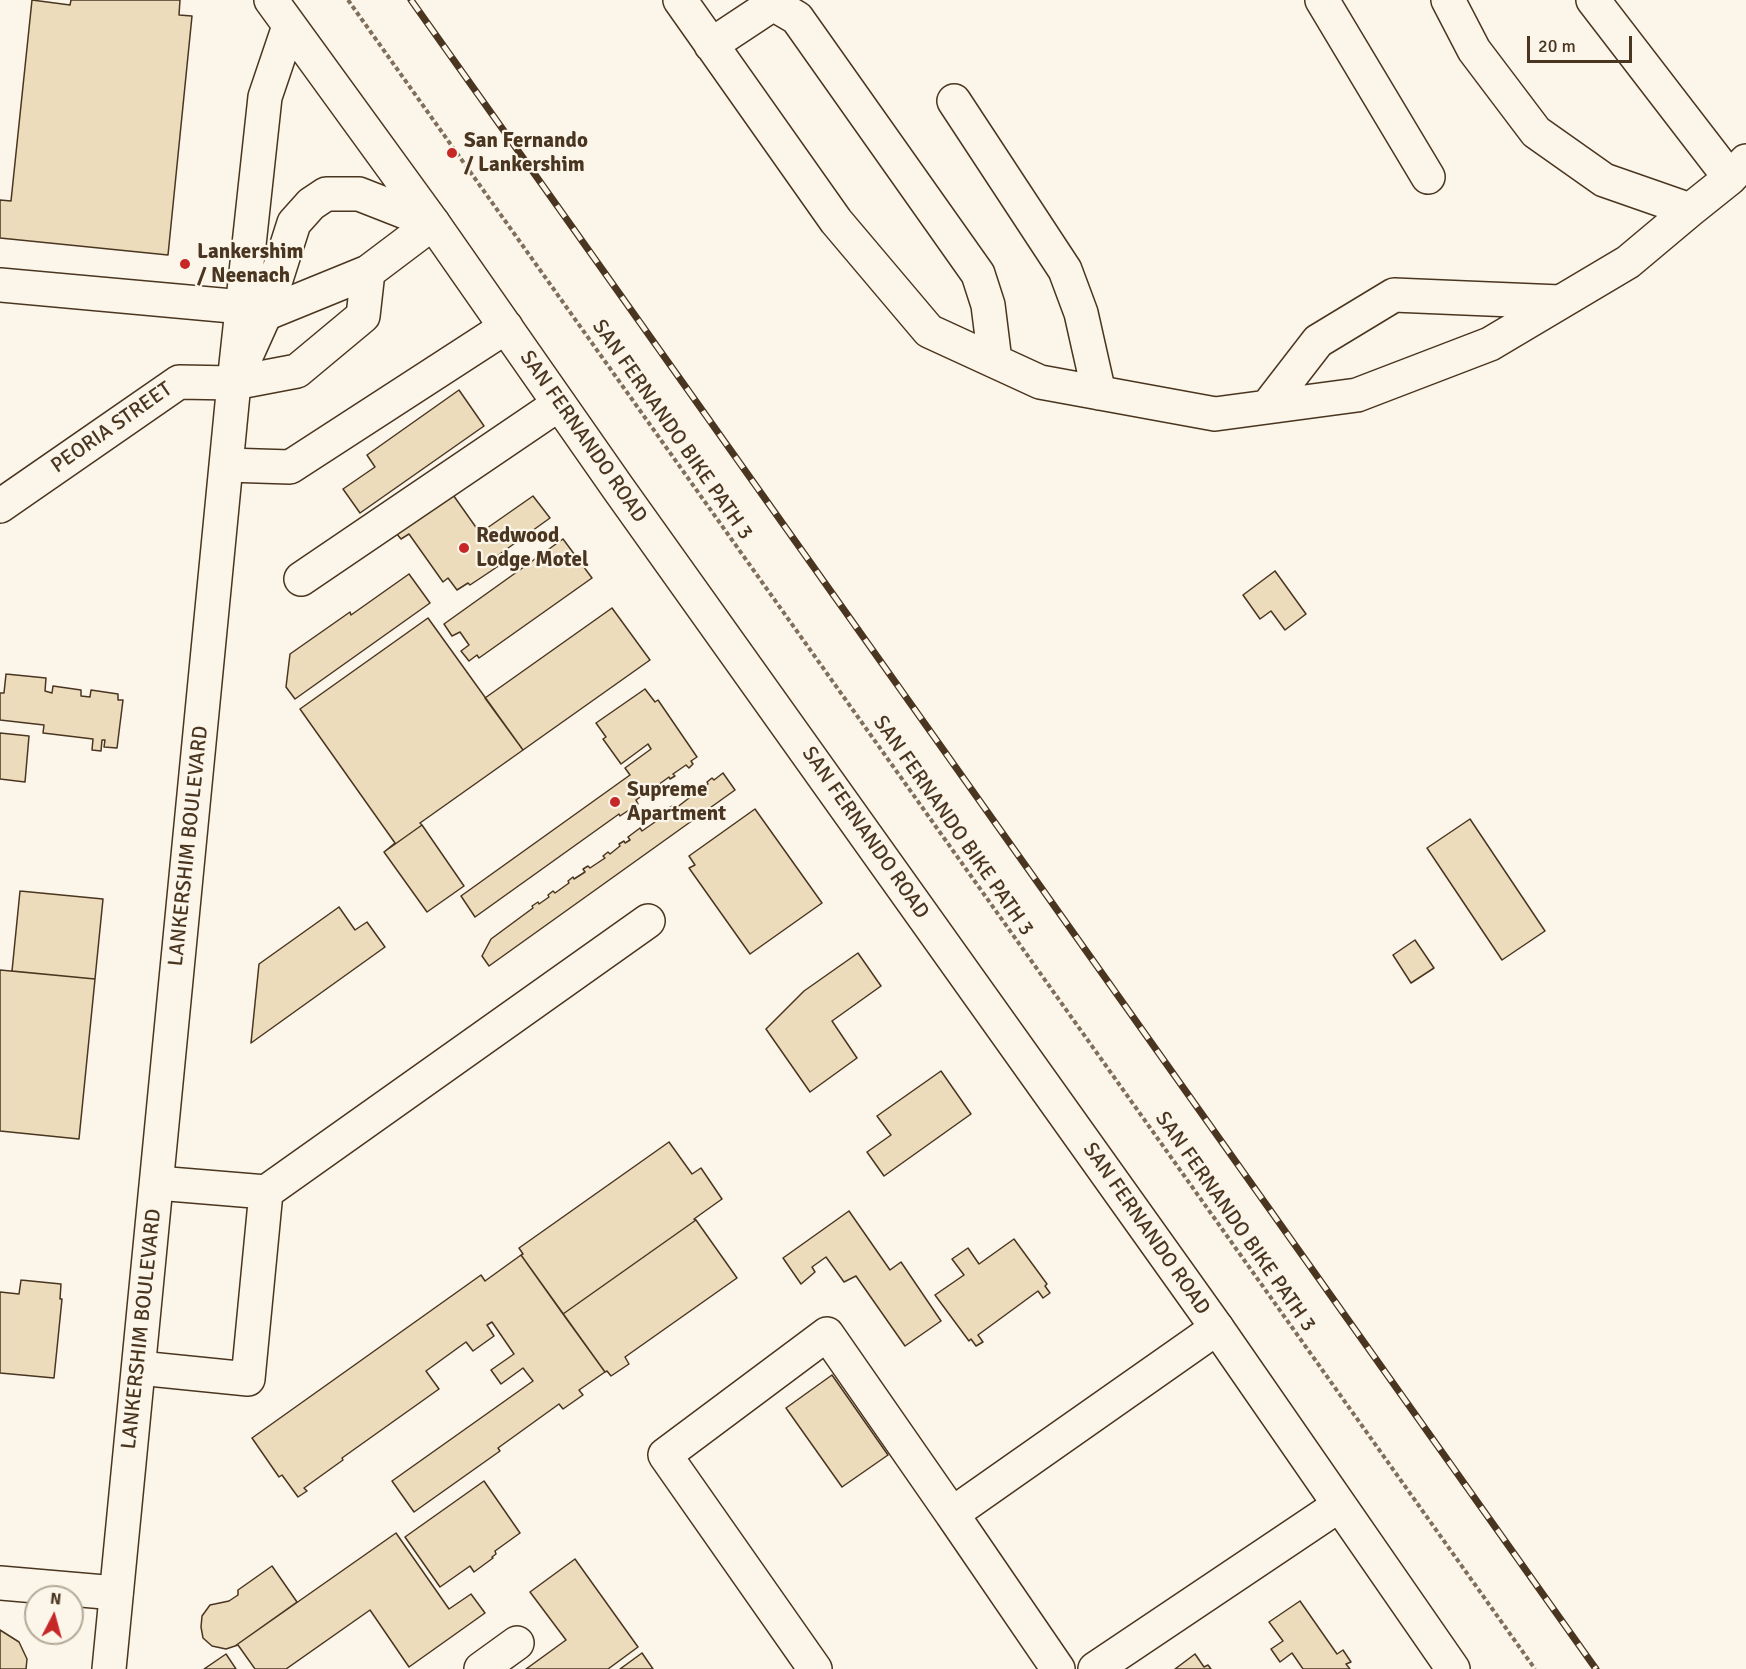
<!DOCTYPE html>
<style>
body{margin:0}
#map{position:relative;width:1746px;height:1669px;overflow:hidden;background:#fbf6e9;font-family:Signika,sans-serif}
canvas{display:block}
.north{position:absolute;left:24px;top:1585px;width:60px;height:60px;box-sizing:border-box;background:#fbf6e9;border:2px solid #b4a999;border-radius:50%;rotate:6deg;font-size:16px;font-weight:700;line-height:24px;text-align:center;color:#4a3520}
.north::after{content:'';display:block;margin:auto;width:21px;height:27px;background:#c62828;clip-path:polygon(50% 0,100% 100%,50% 72%,0 100%)}
.scale{position:absolute;left:1527px;top:36px;width:105px;height:27px;box-sizing:border-box;border:3px solid #4a3520;border-top:0;padding-left:8px;font-size:18px;line-height:21px;white-space:nowrap;color:#4a3520;-webkit-text-stroke:4px #fbf6e9;paint-order:stroke}
</style>
<div id="map">
<canvas width="1746" height="1669"></canvas>
<div class="north">N</div>
<div class="scale">20 m</div>
</div>
<script>
const g = document.querySelector('canvas').getContext('2d');
g.lineJoin = 'round';
function fillPath(path, color) { g.fillStyle = color; g.fill(path, 'evenodd'); }
const shape = rows => new Path2D(rows.map(r => 'M' + r).join(''));
function strokePath(path, color, width, dash) { g.strokeStyle = color; g.lineWidth = width; g.lineCap = dash ? 'butt' : 'round'; g.setLineDash(dash || []); g.stroke(path); }
function drawText(font, color, halo, rows, align = 'center') {
  g.font = font + ' Signika,sans-serif'; g.lineWidth = 4.5; g.setLineDash([]); g.textBaseline = 'middle'; g.strokeStyle = halo; g.fillStyle = color; for (const [text, x, y, turn = 0] of rows) {
    g.save(); g.translate(x, y); g.rotate((+turn || 0) * Math.PI / 180); g.textAlign = isNaN(turn) ? turn : align; if (halo) g.strokeText(text, 0, 0); g.fillText(text, 0, 0); g.restore();
  }
}
const building = shape([
 [32,0,70,5,71,0,180,0,179,15,192,16,168,255,0,238,0,200,11,201,32,0],
 [459,390,484,426,360,513,343,489,375,467,367,455,459,390],
 [451,492,480,533,533,496,550,518,497,556,503,563,470,585,468,583,457,590,448,578,443,582,409,534,401,539,396,533,451,492],
 [563,539,592,578,479,658,477,655,469,661,461,651,469,645,460,632,452,636,444,624,563,539],
 [1275,571,1306,614,1285,630,1271,611,1260,619,1243,595,1275,571],
 [409,574,430,603,295,699,286,687,290,654,350,612,351,615,409,574],
 [612,608,650,660,523,750,485,698,612,608],
 [428,618,523,750,420,823,422,825,384,852,395,843,300,709,428,618],
 [6,674,46,678,45,691,52,693,53,686,81,690,81,696,90,697,91,690,118,694,118,700,123,700,117,748,104,747,105,740,102,740,101,751,92,750,93,739,43,733,44,725,0,720,0,693,4,693,6,674],
 [645,689,655,702,658,700,697,757,691,761,693,764,689,768,686,765,673,774,675,776,670,779,669,777,658,785,659,788,655,791,653,788,636,800,638,804,620,816,619,814,475,917,461,896,630,775,625,768,651,749,648,744,621,764,603,739,606,737,596,723,645,689],
 [0,733,29,736,25,782,0,779,0,733],
 [723,773,735,790,489,966,482,956,491,939,533,908,532,906,538,902,539,904,549,897,548,895,553,891,555,893,569,883,568,881,573,877,574,879,585,872,583,869,588,866,590,868,605,858,603,856,608,852,610,854,620,846,619,844,624,841,625,843,630,840,628,837,640,828,642,831,655,822,654,820,659,816,660,818,671,811,669,808,674,805,676,808,693,795,691,793,697,789,698,791,708,784,707,782,712,778,714,780,723,773],
 [755,809,822,903,750,954,689,868,695,865,689,856,755,809],
 [1470,819,1545,931,1502,960,1427,848,1470,819],
 [422,825,464,886,427,912,384,852,422,825],
 [20,891,103,899,95,979,12,971,20,891],
 [339,907,355,930,367,922,385,947,251,1043,259,964,339,907],
 [1415,940,1434,968,1411,983,1393,955,1415,940],
 [858,953,881,986,832,1021,857,1058,810,1092,766,1029,804,991,858,953],
 [0,970,95,979,79,1139,0,1131,0,970],
 [941,1071,971,1114,884,1176,867,1152,891,1135,877,1116,941,1071],
 [669,1142,692,1174,701,1168,722,1199,694,1219,696,1220,563,1314,521,1255,523,1254,519,1248,669,1142],
 [849,1211,890,1270,901,1262,941,1321,905,1346,856,1276,844,1282,826,1257,812,1267,815,1272,801,1284,783,1258,849,1211],
 [696,1220,737,1278,625,1357,629,1364,611,1376,607,1371,605,1372,563,1314,696,1220],
 [1014,1239,1047,1284,1045,1286,1050,1293,1043,1298,1038,1291,978,1335,983,1342,976,1346,971,1339,969,1341,935,1295,964,1275,952,1259,968,1248,979,1264,1014,1239],
 [521,1255,605,1372,579,1390,583,1395,563,1409,559,1404,498,1448,500,1451,414,1512,392,1481,533,1381,523,1368,501,1384,491,1370,514,1354,492,1322,487,1325,494,1336,473,1351,466,1342,426,1371,439,1389,342,1458,343,1460,304,1488,307,1491,298,1497,282,1475,279,1477,252,1438,481,1275,485,1281,521,1255],
 [21,1280,61,1284,60,1299,62,1299,54,1378,0,1373,0,1292,19,1294,21,1280],
 [832,1375,888,1455,842,1487,786,1408,832,1375],
 [484,1481,520,1533,495,1551,496,1554,492,1557,493,1558,474,1572,470,1566,440,1587,405,1537,484,1481],
 [396,1533,449,1609,471,1594,485,1613,409,1667,370,1610,286,1669,255,1669,238,1645,235,1646,396,1533],
 [575,1559,638,1647,608,1669,526,1669,566,1640,530,1592,575,1559],
 [272,1566,297,1602,235,1646,226,1649,212,1646,203,1638,201,1627,202,1616,210,1605,229,1601,238,1595,238,1590,272,1566],
 [1300,1601,1337,1654,1343,1650,1351,1662,1346,1664,1350,1669,1303,1669,1292,1653,1280,1662,1271,1649,1283,1641,1269,1622,1300,1601],
 [0,1630,19,1642,27,1659,26,1669,0,1669,0,1630],
 [642,1653,653,1669,620,1669,642,1653],
 [226,1654,236,1669,204,1669,226,1654],
 [1195,1654,1204,1667,1208,1665,1211,1669,1175,1669,1195,1654]
]);
const path = shape([
 [348,0,1535,1669]
]);
const minor = shape([
 [680,0,836,221,929,331,1040,382,1215,414,1357,395,1490,344,1628,262,1690,210],
 [1322,0,1428,177],
 [1448,0,1474,50,1536,132,1604,180,1690,210,1730,178,1746,161],
 [1593,0,1730,178],
 [711,45,773,4,797,18,978,274,988,305,995,361],
 [954,101,1065,270,1081,313,1099,393],
 [0,285,243,307],
 [265,314,368,272,433,223],
 [1267,407,1318,341,1394,295,1560,302],
 [227,465,290,467,506,327],
 [0,506,179,382,234,383,297,371,363,316,368,272],
 [301,579,559,404],
 [266,1192,648,921],
 [139,1368,248,1379,266,1192,157,1183],
 [952,1514,1058,1669],
 [0,1583,116,1593],
 [481,1669,517,1643],
 [815,1669,665,1455,827,1334,952,1514,1217,1328],
 [1095,1669,1338,1506]
]);
const major = shape([
 [271,0,433,223,618,488,1217,1328,1453,1669],
 [247,354,265,314,294,223,311,204,326,194,359,194,433,223],
 [109,1669,234,383,265,97,289,26]
]);
const rail = shape([
 [411,0,1596,1669]
]);
const markers = [
 [452,153,6,"#c62828"],
 [185,264,6,"#c62828"],
 [464,548,6,"#c62828"],
 [615,802,6,"#c62828"]
];
const poiNames = [
 ["San Fernando",464,141],
 ["/ Lankershim",464,165],
 ["Lankershim",197,252],
 ["/ Neenach",197,276],
 ["Redwood",476,536],
 ["Lodge Motel",476,560],
 ["Supreme",627,790],
 ["Apartment",627,814]
];
const streetNames = [
 ["PEORIA STREET",112,428,-35],
 ["SAN FERNANDO BIKE PATH 3",672,430,55],
 ["SAN FERNANDO ROAD",583,437,55],
 ["SAN FERNANDO BIKE PATH 3",953,826,55],
 ["SAN FERNANDO ROAD",865,833,55],
 ["LANKERSHIM BOULEVARD",189,846,-84],
 ["SAN FERNANDO BIKE PATH 3",1235,1222,55],
 ["SAN FERNANDO ROAD",1146,1229,55],
 ["LANKERSHIM BOULEVARD",142,1329,-84]
];
fillPath(building, '#ecdcbc');
strokePath(building, '#4a3520', 1.5);
strokePath(minor, '#4a3520', 36);
strokePath(major, '#4a3520', 36);
strokePath(path, '#7f6f5c', 4, [4.5, 3]);
strokePath(minor, '#fbf6e9', 33);
strokePath(major, '#fbf6e9', 33);
strokePath(rail, '#4a3520', 7);
strokePath(rail, '#fbf6e9', 4.5, [14]);
for (const [x, y, r, color] of markers) { const dot = new Path2D(); dot.arc(x, y, r, 0, 2 * Math.PI); g.fillStyle = color; g.fill(dot); strokePath(dot, '#fbf6e9', 2); }
drawText('bold 21px', '#4a3520', '#fbf6e9', poiNames, 'left');
drawText('21px', '#4a3520', '#fbf6e9', streetNames);
</script>
